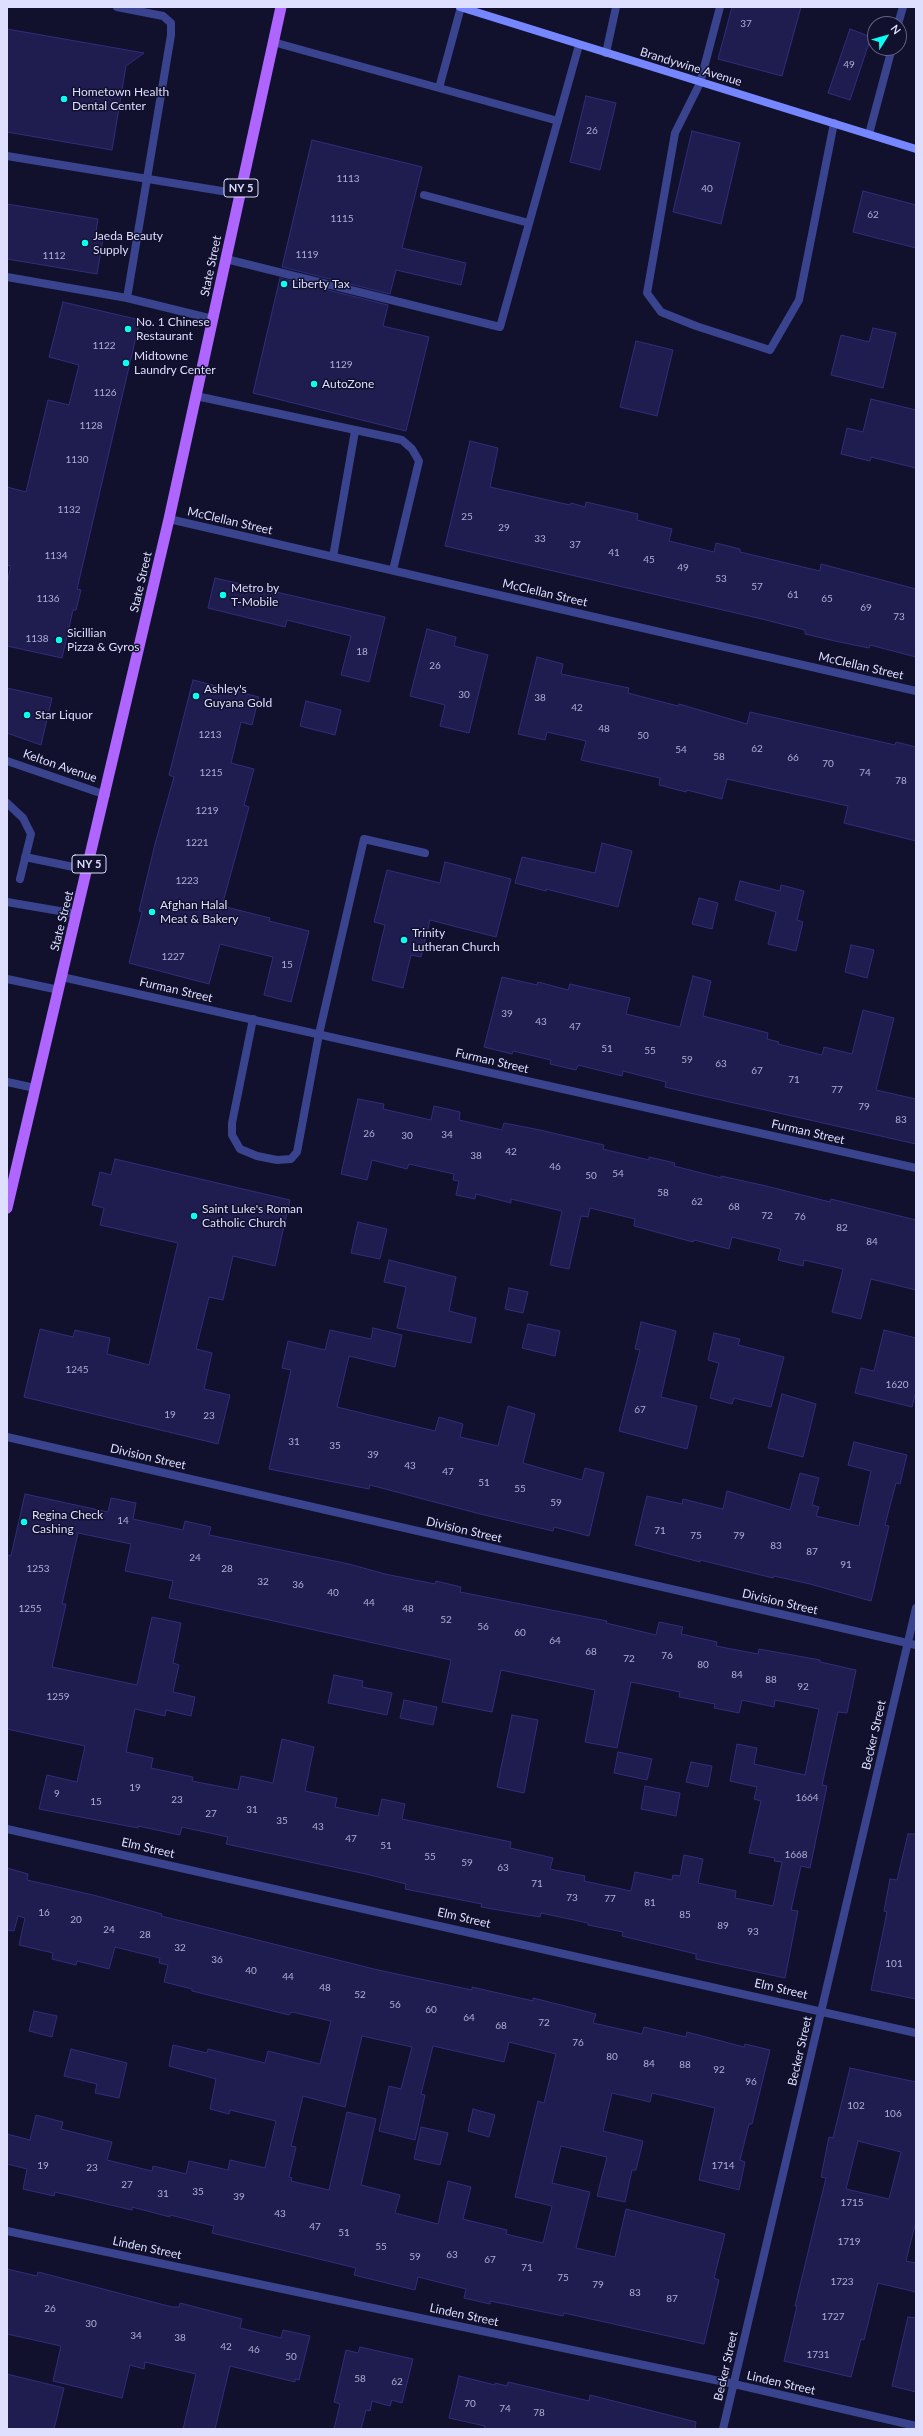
<!DOCTYPE html>
<style>
body{margin:0}
#map{position:relative;width:923px;height:2436px;overflow:hidden;background:#11112e;font-family:Lato,sans-serif}
canvas{display:block}
.frame{position:absolute;inset:0;border:8px solid #dedfff;pointer-events:none}
.north{position:absolute;left:867px;top:16px;width:40px;height:40px;box-sizing:border-box;background:#11112e;border:1px solid #636382;border-radius:50%;rotate:53deg;font-size:11px;font-weight:700;line-height:16px;text-align:center;color:#dedfff}
.north::after{content:'';display:block;margin:auto;width:14px;height:18px;background:#0afff3;clip-path:polygon(50% 0,100% 100%,50% 72%,0 100%)}
</style>
<div id="map">
<canvas width="923" height="2436"></canvas>
<div class="frame"></div>
<div class="north">N</div>
</div>
<script>
const g = document.querySelector('canvas').getContext('2d');
g.lineJoin = 'round';
function fillPath(path, color) { g.fillStyle = color; g.fill(path, 'evenodd'); }
const shape = rows => new Path2D(rows.map(r => 'M' + r).join(''));
function strokePath(path, color, width, dash) { g.strokeStyle = color; g.lineWidth = width; g.lineCap = dash ? 'butt' : 'round'; g.setLineDash(dash || []); g.stroke(path); }
function drawText(font, color, halo, rows, align = 'center') {
  g.font = font + ' Lato,sans-serif'; g.lineWidth = 3; g.setLineDash([]); g.textBaseline = 'middle'; g.strokeStyle = halo; g.fillStyle = color; for (const [text, x, y, turn = 0] of rows) {
    g.save(); g.translate(x, y); g.rotate((+turn || 0) * Math.PI / 180); g.textAlign = isNaN(turn) ? turn : align; if (halo) g.strokeText(text, 0, 0); g.fillText(text, 0, 0); g.restore();
  }
}
const building = shape([
 [732,7,801,7,782,76,718,59,732,7],
 [7,29,144,53,126,66,112,150,7,132,7,29],
 [850,29,871,37,850,100,828,93,850,29],
 [586,96,616,103,600,170,570,162,586,96],
 [692,131,740,143,721,224,673,212,692,131],
 [312,140,422,167,402,248,466,263,461,285,396,270,390,294,282,267,312,140],
 [863,191,916,205,916,248,853,232,863,191],
 [7,204,98,219,95,238,103,239,97,274,7,259,7,204],
 [280,278,388,305,383,326,429,337,406,431,253,393,280,278],
 [63,302,140,320,77,589,81,590,76,610,73,610,62,658,7,646,7,584,11,566,7,565,7,487,26,492,48,400,69,405,79,365,49,357,63,302],
 [873,328,896,333,883,388,831,375,841,335,869,342,873,328],
 [636,341,673,350,657,416,620,407,636,341],
 [871,399,916,410,916,468,871,457,870,461,841,454,847,428,863,432,871,399],
 [470,441,498,448,490,487,570,505,571,503,585,507,586,502,638,514,637,520,672,529,669,541,714,552,716,543,740,549,740,552,820,571,821,564,916,589,916,657,870,645,869,648,835,641,805,634,805,630,762,619,445,546,470,441],
 [215,578,385,617,369,682,341,675,351,636,287,620,285,627,208,608,215,578],
 [427,629,456,637,454,646,488,655,469,733,440,726,445,705,410,696,427,629],
 [537,657,563,664,561,674,629,688,628,693,678,706,679,704,747,724,750,712,895,745,896,742,916,747,916,841,844,823,848,806,727,779,722,799,687,790,686,792,659,785,660,778,581,760,586,741,547,732,545,740,518,734,537,657],
 [193,680,259,697,252,725,241,722,231,763,254,769,244,805,249,807,222,906,270,918,269,921,309,931,291,1002,264,995,273,957,220,944,209,984,129,963,142,912,139,911,155,844,174,777,169,775,193,680],
 [7,688,52,698,41,745,7,733,7,688],
 [306,701,341,710,335,735,300,726,306,701],
 [602,843,632,851,618,907,546,889,546,891,515,883,522,857,595,873,602,843],
 [445,862,511,879,496,937,430,920,421,957,411,955,403,988,372,980,385,925,374,922,387,870,440,883,445,862],
 [740,881,780,891,781,885,804,891,797,920,803,922,796,951,768,944,776,912,735,900,740,881],
 [699,898,718,903,712,929,692,924,699,898],
 [851,945,874,950,867,978,845,972,851,945],
 [693,976,711,981,703,1016,768,1033,767,1039,779,1042,778,1044,822,1055,824,1047,852,1054,863,1010,894,1018,876,1090,916,1099,916,1144,690,1093,665,1087,666,1082,623,1071,622,1076,578,1065,576,1070,550,1064,551,1060,513,1051,512,1054,484,1047,502,977,537,985,538,982,568,990,570,984,630,998,626,1014,680,1027,693,976],
 [358,1099,384,1104,383,1109,431,1120,434,1106,460,1112,459,1120,502,1130,504,1123,540,1130,604,1145,603,1149,649,1160,649,1157,675,1163,674,1166,721,1178,721,1176,766,1186,830,1202,831,1199,916,1220,916,1290,871,1279,861,1319,832,1312,843,1269,804,1260,803,1266,778,1260,781,1249,732,1237,729,1249,694,1240,693,1242,634,1226,635,1219,590,1208,588,1217,581,1216,569,1269,550,1265,562,1211,511,1199,511,1203,476,1194,475,1199,456,1195,459,1181,453,1180,454,1174,409,1164,407,1169,372,1160,367,1180,341,1174,358,1099],
 [115,1159,290,1200,275,1266,233,1256,223,1300,209,1297,196,1349,212,1353,204,1389,230,1395,218,1444,24,1397,40,1329,73,1337,75,1330,110,1338,107,1354,149,1365,178,1243,100,1225,104,1208,92,1205,100,1172,111,1175,115,1159],
 [358,1222,387,1229,380,1259,351,1253,358,1222],
 [389,1260,456,1277,449,1311,476,1318,471,1343,397,1328,406,1287,384,1282,389,1260],
 [509,1288,528,1292,523,1313,505,1309,509,1288],
 [641,1322,676,1331,661,1397,697,1406,687,1449,619,1431,640,1350,635,1349,641,1322],
 [528,1324,560,1331,555,1356,522,1348,528,1324],
 [373,1328,402,1335,395,1367,349,1356,337,1407,435,1431,439,1417,463,1424,460,1437,498,1446,508,1406,535,1414,523,1463,582,1480,585,1468,604,1473,589,1536,554,1527,553,1531,480,1514,370,1485,369,1489,269,1469,291,1370,282,1368,288,1341,325,1350,330,1330,371,1339,373,1328],
 [884,1330,916,1338,916,1391,912,1407,855,1393,861,1368,874,1371,884,1330],
 [714,1333,740,1339,738,1345,784,1357,771,1407,734,1398,732,1404,710,1398,719,1363,708,1360,714,1333],
 [782,1394,816,1404,803,1457,768,1448,782,1394],
 [854,1442,907,1455,900,1484,896,1483,885,1525,889,1526,871,1601,810,1584,774,1576,773,1578,700,1560,700,1562,635,1545,647,1496,682,1504,683,1499,723,1509,727,1491,790,1510,800,1473,819,1478,812,1505,819,1507,816,1516,859,1526,871,1471,848,1465,854,1442],
 [25,1494,108,1512,111,1498,136,1503,133,1519,183,1530,185,1521,211,1527,209,1535,349,1564,385,1574,435,1584,436,1581,461,1587,460,1592,607,1621,606,1623,656,1635,659,1622,683,1627,681,1634,717,1642,716,1646,758,1654,759,1649,820,1660,820,1662,856,1670,847,1713,838,1712,822,1785,827,1786,810,1868,801,1866,791,1910,798,1911,785,1978,696,1959,696,1954,622,1936,623,1932,588,1925,588,1923,541,1913,540,1917,481,1907,482,1904,405,1889,406,1884,366,1874,226,1844,228,1837,182,1827,180,1835,138,1826,138,1828,39,1809,47,1775,77,1782,85,1746,7,1729,7,1555,11,1556,25,1494],
 [78,1533,131,1544,125,1571,173,1581,169,1598,451,1660,442,1702,492,1712,501,1670,595,1690,585,1742,617,1748,631,1682,680,1692,679,1697,715,1704,714,1708,739,1713,742,1700,774,1707,775,1700,819,1709,805,1775,754,1764,757,1748,737,1744,730,1781,757,1787,754,1799,761,1801,749,1853,775,1858,774,1861,782,1862,773,1906,735,1898,736,1891,698,1883,703,1859,684,1855,680,1876,673,1875,672,1880,635,1872,631,1891,584,1881,585,1876,550,1869,553,1858,510,1848,511,1842,402,1819,405,1804,382,1799,378,1816,335,1807,337,1798,305,1791,314,1747,282,1739,273,1783,241,1776,238,1790,192,1781,193,1777,151,1768,153,1758,126,1752,135,1709,165,1716,166,1710,191,1716,195,1697,173,1692,179,1665,173,1663,181,1623,152,1617,137,1685,52,1667,66,1604,62,1604,78,1533],
 [334,1675,363,1681,362,1687,392,1693,387,1715,328,1703,334,1675],
 [404,1700,437,1707,433,1725,400,1718,404,1700],
 [512,1715,538,1720,524,1793,497,1787,512,1715],
 [618,1752,652,1759,647,1780,614,1773,618,1752],
 [691,1762,712,1766,708,1787,686,1782,691,1762],
 [645,1786,680,1793,676,1816,641,1809,645,1786],
 [908,1834,916,1834,916,1999,871,1990,887,1912,884,1911,890,1879,897,1880,908,1834],
 [7,1868,28,1874,27,1880,93,1895,162,1914,161,1916,378,1970,472,1990,472,1987,533,2001,533,1998,561,2005,596,2014,593,2023,642,2034,644,2027,686,2037,687,2032,744,2047,745,2044,770,2050,752,2124,749,2124,740,2160,745,2162,739,2190,699,2180,715,2108,652,2093,650,2102,612,2093,603,2131,643,2141,636,2170,632,2170,625,2202,597,2196,607,2157,561,2146,552,2183,590,2192,576,2248,615,2257,626,2209,725,2234,714,2278,719,2280,704,2344,564,2313,563,2316,490,2301,490,2304,464,2298,466,2289,418,2277,415,2290,354,2275,356,2268,212,2233,214,2226,170,2215,170,2217,132,2207,132,2210,55,2192,54,2196,23,2189,27,2169,7,2164,7,2134,30,2140,36,2115,63,2122,61,2129,112,2142,107,2160,152,2171,153,2166,186,2174,189,2161,228,2170,230,2160,265,2168,276,2121,230,2110,229,2114,210,2109,216,2079,169,2066,173,2045,207,2053,208,2049,265,2063,268,2051,320,2064,331,2021,292,2012,289,2015,192,1991,192,1989,164,1982,168,1965,159,1963,160,1958,115,1947,109,1969,77,1961,76,1965,52,1959,53,1953,19,1945,25,1918,18,1916,14,1931,7,1930,7,1868],
 [362,2036,412,2047,401,2089,389,2086,379,2131,415,2140,425,2095,421,2094,433,2046,504,2062,509,2042,556,2054,544,2103,538,2101,515,2197,552,2206,543,2243,506,2234,507,2230,463,2219,471,2187,448,2181,438,2224,395,2213,400,2195,361,2185,376,2119,347,2112,329,2190,291,2181,292,2178,289,2177,296,2147,291,2146,303,2096,345,2107,362,2036],
 [34,2011,57,2016,52,2037,29,2031,34,2011],
 [71,2049,127,2063,119,2098,95,2093,97,2084,64,2076,71,2049],
 [850,2068,916,2082,916,2221,906,2261,916,2263,916,2292,878,2283,864,2340,861,2339,851,2377,784,2361,797,2306,795,2306,826,2178,821,2177,829,2137,833,2138,850,2068],
 [858,2141,901,2152,889,2199,846,2189,858,2141],
 [473,2109,495,2115,489,2137,468,2131,473,2109],
 [421,2127,448,2133,440,2165,414,2159,421,2127],
 [7,2269,37,2276,38,2272,172,2307,179,2307,180,2303,242,2319,240,2328,281,2338,283,2330,310,2336,299,2380,295,2379,295,2382,230,2366,215,2429,183,2429,196,2374,145,2362,144,2369,130,2365,122,2398,53,2381,61,2346,7,2334,7,2269],
 [908,2317,916,2318,916,2392,892,2386,908,2317],
 [360,2347,413,2359,402,2403,392,2400,390,2406,372,2401,370,2411,366,2410,361,2429,334,2429,340,2404,334,2402,346,2350,358,2353,360,2347],
 [7,2374,64,2388,54,2429,7,2429,7,2374],
 [459,2376,495,2385,495,2383,507,2386,508,2382,589,2401,590,2395,696,2422,695,2429,484,2429,485,2426,449,2418,459,2376]
]);
const service = shape([
 [117,7,163,16,171,23,171,35,127,298,213,319],
 [273,42,439,88,461,7],
 [606,53,616,7],
 [700,83,675,133,647,293,661,312,696,326,770,350,799,300,834,123],
 [439,88,558,121],
 [7,156,240,194],
 [424,195,529,223],
 [226,259,500,327,579,45],
 [7,277,127,298],
 [196,396,402,440,412,449,419,461,393,570],
 [333,557,355,431],
 [7,803,23,818,31,834,20,879],
 [25,857,88,870],
 [7,902,77,914],
 [7,979,59,990],
 [253,1019,232,1123,232,1135,240,1149,257,1156,277,1160,291,1159,297,1152,319,1034,364,839,425,853],
 [7,1082,35,1088]
]);
const minor = shape([
 [898,24,903,7],
 [700,83,720,7],
 [869,134,892,48],
 [7,761,106,795],
 [62,977,916,1168],
 [7,1437,916,1645],
 [7,1829,916,2033],
 [7,2231,734,2384,916,2426],
 [723,2429,916,1608]
]);
const tertiary = shape([
 [169,519,916,691]
]);
const secondary = shape([
 [460,7,916,149]
]);
const primary = shape([
 [7,1208,169,519,281,7]
]);
const markers = [
 [64,99,4,"#0afff3"],
 [85,243,4,"#0afff3"],
 [284,284,4,"#0afff3"],
 [128,329,4,"#0afff3"],
 [126,363,4,"#0afff3"],
 [314,384,4,"#0afff3"],
 [223,595,4,"#0afff3"],
 [59,640,4,"#0afff3"],
 [196,696,4,"#0afff3"],
 [27,715,4,"#0afff3"],
 [152,912,4,"#0afff3"],
 [404,940,4,"#0afff3"],
 [194,1216,4,"#0afff3"],
 [24,1522,4,"#0afff3"]
];
const numberNames = [
 ["37",746,24],
 ["49",849,65],
 ["26",592,131],
 ["1113",348,179],
 ["40",707,189],
 ["62",873,215],
 ["1115",342,219],
 ["1119",307,255],
 ["1112",54,256],
 ["1122",104,346],
 ["1129",341,365],
 ["1126",105,393],
 ["1128",91,426],
 ["1130",77,460],
 ["1132",69,510],
 ["25",467,517],
 ["29",504,528],
 ["33",540,539],
 ["37",575,545],
 ["41",614,553],
 ["1134",56,556],
 ["45",649,560],
 ["49",683,568],
 ["53",721,579],
 ["57",757,587],
 ["61",793,595],
 ["1136",48,599],
 ["65",827,599],
 ["69",866,608],
 ["73",899,617],
 ["1138",37,639],
 ["18",362,652],
 ["26",435,666],
 ["30",464,695],
 ["38",540,698],
 ["42",577,708],
 ["48",604,729],
 ["1213",210,735],
 ["50",643,736],
 ["62",757,749],
 ["54",681,750],
 ["58",719,757],
 ["66",793,758],
 ["70",828,764],
 ["1215",211,773],
 ["74",865,773],
 ["78",901,781],
 ["1219",207,811],
 ["1221",197,843],
 ["1223",187,881],
 ["1227",173,957],
 ["15",287,965],
 ["39",507,1014],
 ["43",541,1022],
 ["47",575,1027],
 ["51",607,1049],
 ["55",650,1051],
 ["59",687,1060],
 ["63",721,1064],
 ["67",757,1071],
 ["71",794,1080],
 ["77",837,1090],
 ["79",864,1107],
 ["83",901,1120],
 ["26",369,1134],
 ["34",447,1135],
 ["30",407,1136],
 ["42",511,1152],
 ["38",476,1156],
 ["46",555,1167],
 ["54",618,1174],
 ["50",591,1176],
 ["58",663,1193],
 ["62",697,1202],
 ["68",734,1207],
 ["72",767,1216],
 ["76",800,1217],
 ["82",842,1228],
 ["84",872,1242],
 ["1245",77,1370],
 ["1620",897,1385],
 ["67",640,1410],
 ["19",170,1415],
 ["23",209,1416],
 ["31",294,1442],
 ["35",335,1446],
 ["39",373,1455],
 ["43",410,1466],
 ["47",448,1472],
 ["51",484,1483],
 ["55",520,1489],
 ["59",556,1503],
 ["14",123,1521],
 ["71",660,1531],
 ["75",696,1536],
 ["79",739,1536],
 ["83",776,1546],
 ["87",812,1552],
 ["24",195,1558],
 ["91",846,1565],
 ["1253",38,1569],
 ["28",227,1569],
 ["32",263,1582],
 ["36",298,1585],
 ["40",333,1593],
 ["44",369,1603],
 ["1255",30,1609],
 ["48",408,1609],
 ["52",446,1620],
 ["56",483,1627],
 ["60",520,1633],
 ["64",555,1641],
 ["68",591,1652],
 ["76",667,1656],
 ["72",629,1659],
 ["80",703,1665],
 ["84",737,1675],
 ["88",771,1680],
 ["92",803,1687],
 ["1259",58,1697],
 ["19",135,1788],
 ["9",57,1794],
 ["1664",807,1798],
 ["23",177,1800],
 ["15",96,1802],
 ["31",252,1810],
 ["27",211,1814],
 ["35",282,1821],
 ["43",318,1827],
 ["47",351,1839],
 ["51",386,1846],
 ["1668",796,1855],
 ["55",430,1857],
 ["59",467,1863],
 ["63",503,1868],
 ["71",537,1884],
 ["73",572,1898],
 ["77",610,1899],
 ["81",650,1903],
 ["16",44,1913],
 ["85",685,1915],
 ["20",76,1920],
 ["89",723,1926],
 ["24",109,1930],
 ["93",753,1932],
 ["28",145,1935],
 ["32",180,1948],
 ["36",217,1960],
 ["101",894,1964],
 ["40",251,1971],
 ["44",288,1977],
 ["48",325,1988],
 ["52",360,1995],
 ["56",395,2005],
 ["60",431,2010],
 ["64",469,2018],
 ["72",544,2023],
 ["68",501,2026],
 ["76",578,2043],
 ["80",612,2057],
 ["84",649,2064],
 ["88",685,2065],
 ["92",719,2070],
 ["96",751,2082],
 ["102",856,2106],
 ["106",893,2114],
 ["19",43,2166],
 ["1714",723,2166],
 ["23",92,2168],
 ["27",127,2185],
 ["35",198,2192],
 ["31",163,2194],
 ["39",239,2197],
 ["1715",852,2203],
 ["43",280,2214],
 ["47",315,2227],
 ["51",344,2233],
 ["1719",849,2242],
 ["55",381,2247],
 ["63",452,2255],
 ["59",415,2257],
 ["67",490,2260],
 ["71",527,2268],
 ["75",563,2278],
 ["1723",842,2282],
 ["79",598,2285],
 ["83",635,2293],
 ["87",672,2299],
 ["26",50,2309],
 ["1727",833,2317],
 ["30",91,2324],
 ["34",136,2336],
 ["38",180,2338],
 ["42",226,2347],
 ["46",254,2350],
 ["1731",818,2355],
 ["50",291,2357],
 ["58",360,2379],
 ["62",397,2382],
 ["70",470,2404],
 ["74",505,2409],
 ["78",539,2413]
];
const shields = [
 [241,188,34],
 [89,864,34]
];
const shieldNames = [
 ["NY 5",241,188],
 ["NY 5",89,864]
];
const streetNames = [
 ["Brandywine Avenue",691,67,17],
 ["State Street",211,266,-78],
 ["McClellan Street",230,521,13],
 ["State Street",141,582,-77],
 ["McClellan Street",545,593,13],
 ["McClellan Street",861,666,13],
 ["Kelton Avenue",60,766,19],
 ["State Street",62,921,-76],
 ["Furman Street",176,990,13],
 ["Furman Street",492,1061,13],
 ["Furman Street",808,1132,13],
 ["Division Street",148,1457,13],
 ["Division Street",464,1530,13],
 ["Division Street",780,1602,13],
 ["Becker Street",874,1735,-77],
 ["Elm Street",148,1848,13],
 ["Elm Street",464,1918,13],
 ["Elm Street",781,1989,13],
 ["Becker Street",800,2051,-77],
 ["Linden Street",147,2248,12],
 ["Linden Street",464,2315,12],
 ["Becker Street",726,2366,-77],
 ["Linden Street",781,2383,13]
];
const poiNames = [
 ["Hometown Health",72,92],
 ["Dental Center",72,106],
 ["Jaeda Beauty",93,236],
 ["Supply",93,250],
 ["Liberty Tax",292,284],
 ["No. 1 Chinese",136,322],
 ["Restaurant",136,336],
 ["Midtowne",134,356],
 ["Laundry Center",134,370],
 ["AutoZone",322,384],
 ["Metro by",231,588],
 ["T-Mobile",231,602],
 ["Sicillian",67,633],
 ["Pizza & Gyros",67,647],
 ["Ashley's",204,689],
 ["Guyana Gold",204,703],
 ["Star Liquor",35,715],
 ["Afghan Halal",160,905],
 ["Meat & Bakery",160,919],
 ["Trinity",412,933],
 ["Lutheran Church",412,947],
 ["Saint Luke's Roman",202,1209],
 ["Catholic Church",202,1223],
 ["Regina Check",32,1515],
 ["Cashing",32,1529]
];
fillPath(building, '#1f1c50');
strokePath(building, '#312d7d', 1);
strokePath(service, '#3a438e', 8);
strokePath(minor, '#3a438e', 8);
strokePath(tertiary, '#3a438e', 8);
strokePath(secondary, '#7586ff', 8);
strokePath(primary, '#af65ff', 11);
for (const [x, y, r, color] of markers) { const dot = new Path2D(); dot.arc(x, y, r, 0, 2 * Math.PI); g.fillStyle = color; g.fill(dot); strokePath(dot, '#11112e', 1.5); }
drawText('10px', '#aeaed3', null, numberNames);
for (const [x, y, w] of shields) { const box = new Path2D(); box.roundRect(x - w / 2, y - 9, w, 18, 3); g.fillStyle = '#11112e'; g.fill(box); strokePath(box, '#dedfff', 1); }
drawText('bold 11px', '#dedfff', null, shieldNames);
drawText('12px', '#dedfff', '#11112e', streetNames);
drawText('12px', '#dedfff', '#11112e', poiNames, 'left');
</script>
